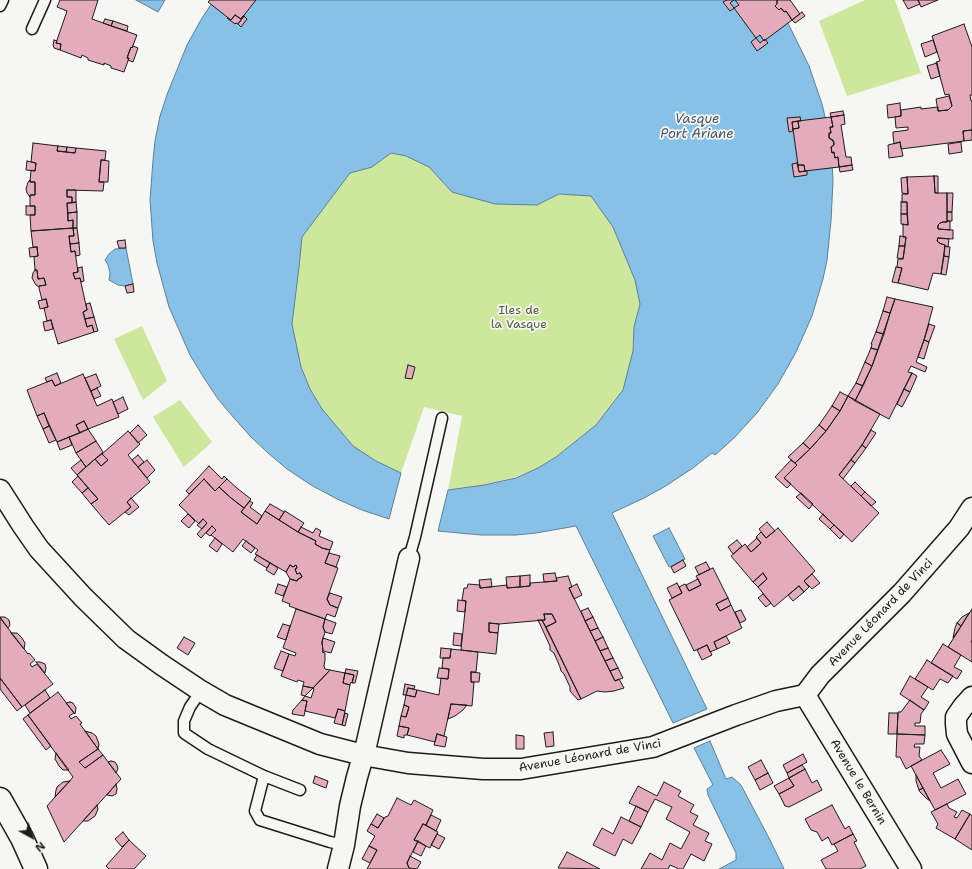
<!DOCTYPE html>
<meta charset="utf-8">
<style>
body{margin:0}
#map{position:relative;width:972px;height:869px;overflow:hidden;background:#f6f6f2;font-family:"Shantell Sans",sans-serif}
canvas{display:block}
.north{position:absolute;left:12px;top:817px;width:40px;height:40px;-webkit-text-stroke:3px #f6f6f2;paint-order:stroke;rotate:140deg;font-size:11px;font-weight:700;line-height:16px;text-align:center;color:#1c1c1c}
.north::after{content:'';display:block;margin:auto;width:14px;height:18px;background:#1c1c1c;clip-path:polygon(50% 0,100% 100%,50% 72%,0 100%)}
</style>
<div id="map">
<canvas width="972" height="869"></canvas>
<div class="north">N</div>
</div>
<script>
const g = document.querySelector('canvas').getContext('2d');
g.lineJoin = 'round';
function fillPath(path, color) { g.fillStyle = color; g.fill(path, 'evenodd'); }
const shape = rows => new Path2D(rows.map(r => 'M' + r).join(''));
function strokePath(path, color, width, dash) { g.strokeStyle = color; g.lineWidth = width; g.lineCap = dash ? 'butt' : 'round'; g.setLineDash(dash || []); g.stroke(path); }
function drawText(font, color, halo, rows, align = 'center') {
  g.font = font + ' "Shantell Sans",sans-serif'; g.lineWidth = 3.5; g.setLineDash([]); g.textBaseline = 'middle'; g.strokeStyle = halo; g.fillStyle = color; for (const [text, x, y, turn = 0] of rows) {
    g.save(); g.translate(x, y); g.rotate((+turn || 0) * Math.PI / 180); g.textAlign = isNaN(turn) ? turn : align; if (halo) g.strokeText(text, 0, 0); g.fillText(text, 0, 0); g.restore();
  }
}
const green = shape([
 [865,0,895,0,921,73,847,96,819,21],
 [391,153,406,156,429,167,452,192,537,205,559,194,591,196,613,227,626,259,635,280,640,304,634,327,633,351,623,390,596,425,556,457,538,468,516,477,484,485,448,490,462,416,424,407,401,473,376,461,353,446,322,409,310,389,301,367,292,324,299,267,302,237,350,173,372,167],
 [142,326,167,381,143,400,114,339],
 [180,400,212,442,184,467,153,417]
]);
const water = shape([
 [136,0,165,0,158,12,136,0],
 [214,0,771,0,785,17,809,66,822,104,831,142,833,181,831,221,827,260,823,279,812,316,796,352,778,384,757,413,734,438,715,455,712,453,693,468,664,487,644,498,612,513,707,709,673,723,576,526,536,533,516,535,481,535,438,531,448,490,484,485,516,478,538,468,556,457,596,425,623,390,633,351,634,327,640,304,635,280,613,227,591,196,559,194,537,205,495,204,452,192,429,167,406,156,391,153,372,167,350,173,302,237,299,267,292,324,301,367,310,389,322,409,353,446,376,461,401,473,389,519,362,510,337,499,311,485,287,469,268,453,250,436,234,418,218,399,204,378,190,355,169,307,157,263,153,241,150,200,153,160,155,141,160,116,168,92,187,45,202,18,214,0],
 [126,248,133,284,125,286,118,285,109,280,110,273,108,265,105,260,109,254,115,249,126,248],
 [669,528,685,559,669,567,653,536,669,528],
 [710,741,726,779,732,777,741,785,769,838,784,869,719,869,736,860,736,853,708,795,707,789,713,785,694,748,710,741]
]);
const building = shape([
 [60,0,98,0,92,19,137,35,132,48,131,47,127,58,129,58,124,72,111,68,111,66,104,63,104,65,88,60,88,58,82,55,81,58,60,50,61,44,56,43,67,11,57,7,60,0],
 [210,0,256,0,241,19,235,15,231,20,208,2,210,0],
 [727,0,734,0,730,3,734,8,730,11,723,2,727,0],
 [735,0,777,0,777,4,775,6,779,10,781,8,784,12,786,11,792,20,764,41,760,35,756,38,734,8,739,5,735,0],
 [777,0,790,0,800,14,792,20,786,11,784,12,781,8,779,10,775,6,777,4,777,0],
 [903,0,918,0,920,4,908,9,903,0],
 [918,0,938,0,921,7,918,0],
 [802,12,805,16,795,23,792,20,802,12],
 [235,15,241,19,243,16,244,16,238,24,236,23,235,24,227,18,228,18,231,20,235,15],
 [244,16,247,19,241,27,238,24,244,16],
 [105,19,113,21,111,26,103,23,105,19],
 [113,21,128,26,127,31,111,26,113,21],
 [964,24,972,47,972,95,970,95,971,101,972,101,972,130,963,131,964,141,901,149,900,142,894,144,893,135,893,132,908,130,908,127,896,128,895,117,901,116,901,110,921,107,921,109,938,107,938,111,948,110,952,106,949,94,945,95,936,62,940,61,932,36,964,24],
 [756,38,760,43,765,39,768,43,757,51,751,42,756,38],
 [54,40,57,41,56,43,61,44,60,50,54,48,54,47,53,46,54,40],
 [933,40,937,52,925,57,921,44,933,40],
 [133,46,138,48,133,62,128,60,129,58,127,58,131,47,132,48,133,46],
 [937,63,940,76,931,79,927,66,937,63],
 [949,96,952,106,948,110,938,111,936,99,949,96],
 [900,103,901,116,888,118,887,105,900,103],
 [843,111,844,115,831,117,830,113,843,111],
 [844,115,845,124,841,125,846,157,851,157,852,165,839,167,838,157,835,158,834,152,832,153,831,147,834,145,834,142,833,140,829,138,829,133,831,133,830,127,833,127,831,117,844,115],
 [800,117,801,121,792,122,793,131,789,132,787,118,800,117],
 [831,117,833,127,830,127,831,133,829,133,829,138,833,141,834,145,831,147,832,153,834,152,835,158,838,157,839,167,805,171,804,165,798,165,793,129,799,128,798,121,831,117],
 [798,121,799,128,793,129,792,122,798,121],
 [972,130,972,140,964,141,963,131,972,130],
 [900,142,903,156,889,158,888,145,900,142],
 [961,142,962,152,949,154,948,144,961,142],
 [33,143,58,146,57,151,75,153,76,148,106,151,105,160,101,160,99,182,104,182,103,191,67,190,67,197,72,197,72,203,67,203,68,221,73,220,73,228,31,231,30,215,35,215,35,206,30,206,30,195,35,195,35,182,30,182,31,170,35,171,36,163,31,162,33,143],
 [58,146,67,147,66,152,57,151,58,146],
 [67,147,76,148,75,153,66,152,67,147],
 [101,160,109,161,108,182,99,182,101,160],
 [27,161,36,163,35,171,26,170,27,161],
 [797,163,799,172,807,171,807,175,794,177,792,164,797,163],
 [798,165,804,165,805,171,799,172,798,165],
 [852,165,853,170,840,172,839,167,852,165],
 [934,176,938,176,938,193,935,193,934,176],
 [934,176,935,193,947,193,947,222,943,222,940,223,938,225,938,229,953,230,953,239,938,238,937,241,941,244,945,245,941,274,933,273,928,290,898,283,902,268,897,267,898,259,903,259,906,237,903,237,903,224,908,225,907,202,902,202,902,194,908,194,907,177,934,176],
 [907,177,908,194,902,193,901,178,907,177],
 [30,180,30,182,35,182,35,195,30,195,30,197,27,193,26,189,28,182,30,180],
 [67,190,76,190,76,202,72,203,72,197,67,197,67,190],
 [947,193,953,193,952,212,947,212,947,193],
 [76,202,77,212,68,213,67,203,76,202],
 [901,202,907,202,907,214,901,214,901,202],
 [26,206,35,206,35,215,26,215,26,206],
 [77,212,77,228,73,228,73,220,68,221,68,213,77,212],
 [947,212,952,212,952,221,947,221,947,212],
 [901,214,907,214,908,225,901,224,901,214],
 [947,221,950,221,950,230,938,229,938,225,940,223,943,222,947,222,947,221],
 [73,228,77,228,79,243,70,244,69,236,74,236,73,228],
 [73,228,74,236,69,236,71,252,75,251,78,272,73,273,75,279,80,278,87,310,83,312,87,327,92,325,94,332,58,344,51,320,47,321,44,308,48,307,46,299,42,300,39,288,39,286,46,285,44,278,38,279,37,270,35,270,34,257,38,256,37,247,33,247,31,231,73,228],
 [900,236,906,237,905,246,899,246,900,236],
 [938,238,949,239,948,247,945,246,945,245,939,243,937,241,938,238],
 [125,240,126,248,119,248,117,241,125,240],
 [79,243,80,255,76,256,75,251,71,252,70,244,79,243],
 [899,246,905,246,903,259,897,258,899,246],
 [945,246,950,247,949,257,944,256,945,246],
 [37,247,38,256,30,257,29,248,37,247],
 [944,256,949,257,946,275,941,274,944,256],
 [82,267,84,281,81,282,80,278,75,279,73,273,78,272,78,268,82,267],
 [896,267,902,268,898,283,892,282,896,267],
 [35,270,37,270,38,279,44,278,46,285,39,286,39,287,36,285,32,278,33,273,35,270],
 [133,284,134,292,127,293,125,286,133,284],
 [887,297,895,299,890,313,883,311,887,297],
 [46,299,48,307,40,309,38,301,46,299],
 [895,299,933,307,924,340,916,362,927,367,925,372,911,366,908,372,912,373,889,419,855,401,872,366,895,299],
 [90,303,94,317,85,319,83,312,87,310,86,304,90,303],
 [883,311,890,313,884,334,876,332,883,311],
 [94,317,98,331,94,332,92,325,87,327,85,319,94,317],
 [51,320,53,329,45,331,43,322,51,320],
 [929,324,935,326,929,342,924,340,929,324],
 [876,332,884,334,878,350,871,348,872,344,871,344,876,332],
 [924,340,929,342,924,359,918,357,924,340],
 [871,348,878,350,872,366,865,362,871,348],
 [865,362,872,366,863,386,856,383,865,362],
 [408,365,415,367,412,379,405,378,408,365],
 [57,373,61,383,55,386,52,380,47,382,45,378,57,373],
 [912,373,917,376,910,392,904,389,912,373],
 [83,374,97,406,112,399,119,417,88,429,84,421,76,425,80,433,57,442,44,413,37,416,27,390,52,380,55,386,83,374],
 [96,374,101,386,91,391,85,378,96,374],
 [856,383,863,386,855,401,848,396,856,383],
 [97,388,101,396,94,399,91,391,97,388],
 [904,389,910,392,902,407,897,404,904,389],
 [840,392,848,396,840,411,832,406,840,392],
 [848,396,880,414,862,445,839,475,879,513,852,542,784,478,797,465,795,463,810,449,826,431,840,411,848,396],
 [123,397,128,409,118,414,113,402,123,397],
 [832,406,840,411,826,431,819,425,832,406],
 [44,413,49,426,43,429,37,416,44,413],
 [84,421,88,429,80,433,76,425,84,421],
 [138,425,147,435,138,443,130,433,138,425],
 [819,425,826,431,810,449,803,443,819,425],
 [49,426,56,440,49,443,43,429,49,426],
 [88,429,96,441,76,453,69,437,88,429],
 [871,430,876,433,866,448,862,445,871,430],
 [128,431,140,444,128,455,150,482,127,502,131,507,109,525,91,504,98,499,77,475,95,459,101,466,108,460,102,454,128,431],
 [69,437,72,445,60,450,57,442,69,437],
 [96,441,103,452,86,467,76,453,96,441],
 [803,443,810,449,795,463,788,457,803,443],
 [862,445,866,448,855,463,851,460,862,445],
 [102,454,108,460,101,466,95,459,102,454],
 [138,455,144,462,138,467,132,460,138,455],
 [81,460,86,467,77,475,71,468,81,460],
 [147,460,155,470,147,478,138,467,147,460],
 [791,460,797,465,784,478,791,484,787,488,775,477,791,460],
 [851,460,855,463,843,479,839,475,851,460],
 [209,466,222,479,224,476,227,479,215,491,204,479,189,494,186,491,209,466],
 [78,476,88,488,82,493,72,482,78,476],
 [204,479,215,491,219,487,231,498,244,508,241,512,257,524,265,511,298,532,316,541,315,544,322,548,330,550,325,563,338,568,327,599,330,605,338,608,335,617,327,614,325,619,289,606,290,604,282,601,290,579,297,581,298,579,302,577,300,573,297,574,295,569,297,568,296,565,293,567,290,565,286,572,255,554,258,550,243,539,233,552,211,535,216,530,212,526,201,538,197,534,207,523,203,519,199,524,179,505,204,479],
 [227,479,238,489,251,499,244,508,231,498,219,487,227,479],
 [855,482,865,492,861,496,851,486,855,482],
 [88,488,98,499,91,504,82,493,88,488],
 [865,492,876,502,871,506,861,496,865,492],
 [801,493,813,504,809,509,796,497,801,493],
 [131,498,139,507,129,515,125,512,131,507,127,502,131,498],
 [250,501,253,503,250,507,262,516,257,524,241,512,250,501],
 [270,504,284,512,279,520,265,511,270,504],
 [285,511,304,523,298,532,279,520,285,511],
 [188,514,195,521,189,528,181,521,188,514],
 [823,514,834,525,830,529,819,519,823,514],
 [203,519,207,523,202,529,197,525,203,519],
 [767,522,775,531,766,538,759,529,767,522],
 [834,525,844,534,840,539,830,529,834,525],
 [212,526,216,530,210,536,206,533,212,526],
 [301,527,313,533,316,528,321,531,319,536,333,542,330,550,322,548,315,544,316,541,298,532,301,527],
 [778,528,815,571,804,581,809,587,804,592,799,586,774,607,758,587,767,579,763,573,753,582,731,556,745,544,751,552,761,543,756,537,761,532,766,538,778,528],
 [215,538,222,544,217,552,209,546,215,538],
 [757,538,761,543,751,552,747,547,757,538],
 [737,540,742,546,733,554,728,547,737,540],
 [246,541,255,548,251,553,242,546,246,541],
 [329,553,340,556,336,567,325,563,329,553],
 [257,555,270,563,267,568,254,560,257,555],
 [683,560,686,566,674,573,671,567,683,560],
 [706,562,710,569,699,575,695,567,706,562],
 [270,563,278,568,274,575,266,570,270,563],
 [290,565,293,567,296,565,297,568,295,569,297,574,300,573,302,577,298,579,297,581,290,579,286,572,290,565],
 [713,568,728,598,716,604,720,611,731,605,742,628,714,642,717,649,710,652,707,645,694,651,669,600,682,593,679,587,685,584,689,591,701,585,696,576,713,568],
 [555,573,557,581,544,582,543,574,555,573],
 [763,573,767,579,758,587,753,582,763,573],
 [812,574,820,583,812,589,804,581,812,574],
 [530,575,530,586,520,587,520,576,530,575],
 [520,576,520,587,507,588,506,577,520,576],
 [568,576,572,587,569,588,615,681,619,679,624,688,614,691,605,692,597,691,581,699,546,627,556,622,552,614,544,614,545,620,499,624,489,623,489,632,498,633,496,654,461,650,466,601,462,600,464,588,467,588,468,584,480,585,480,588,507,585,507,588,530,586,530,583,557,581,556,578,568,576],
 [491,579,492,587,480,588,479,580,491,579],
 [698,579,701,585,689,591,686,585,698,579],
 [677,583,682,593,672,598,667,588,677,583],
 [278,584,287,587,283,596,275,593,278,584],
 [577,584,582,595,574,599,569,588,577,584],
 [799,586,804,592,793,601,788,595,799,586],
 [330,593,342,597,338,608,330,605,327,599,330,593],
 [763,594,771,603,766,607,758,598,763,594],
 [728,598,731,605,720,611,716,604,728,598],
 [458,600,466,601,465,612,457,611,458,600],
 [588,608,593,617,585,621,581,611,588,608],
 [296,609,325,619,323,627,325,632,322,642,323,651,322,652,325,653,325,660,324,666,325,669,330,670,313,688,303,686,304,682,298,680,297,682,281,676,289,654,295,656,296,653,283,648,296,609],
 [972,609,972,640,971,642,972,642,972,662,948,647,972,609],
 [741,610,746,620,740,623,735,612,741,610],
 [969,613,961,626,957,623,962,617,969,613],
 [544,614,552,614,556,622,546,627,542,620,545,620,544,614],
 [0,617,5,617,9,620,10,625,8,628,0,617],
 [593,617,598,628,590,631,585,621,593,617],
 [0,618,28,654,29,653,35,660,30,664,32,667,37,664,53,684,22,707,0,678,0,618],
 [325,619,336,623,332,634,325,632,323,627,325,619],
 [538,620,542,620,581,699,578,700,570,691,570,687,564,674,561,671,560,667,554,653,550,650,550,646,538,620],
 [489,623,499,624,498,633,489,632,489,623],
 [957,623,961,626,953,638,955,628,957,623],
 [283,624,290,626,286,640,277,637,283,624],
 [598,628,603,637,595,641,590,631,598,628],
 [11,633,17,633,22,638,25,643,24,649,11,633],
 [454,633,462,634,461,646,453,645,454,633],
 [726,636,730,643,717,649,714,642,726,636],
 [184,637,195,643,188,655,177,648,184,637],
 [603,637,608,648,600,651,595,641,603,637],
 [323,638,335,642,331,653,323,651,322,642,323,638],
 [943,644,961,655,954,667,962,671,957,679,931,663,943,644],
 [707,645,712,655,702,660,697,650,707,645],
 [441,648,451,649,450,658,440,658,441,648],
 [608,648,613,658,605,661,600,651,608,648],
 [451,649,478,652,476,672,471,672,471,682,474,682,472,706,451,704,444,736,437,734,435,742,407,735,409,728,399,726,401,716,406,717,409,707,404,705,406,695,415,697,417,690,439,695,441,678,448,679,449,669,442,668,443,658,450,658,451,649],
 [281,651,289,654,283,671,274,668,281,651],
 [613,658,618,668,610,671,605,661,613,658],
 [927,660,953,676,948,683,940,679,933,690,915,679,927,660],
 [36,662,40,662,45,664,46,668,45,673,36,662],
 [439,668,449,669,448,679,437,678,439,668],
 [618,668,623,678,615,681,610,671,618,668],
 [346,669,358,671,355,683,352,683,354,675,345,673,346,669],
 [330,670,345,673,343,683,350,685,345,711,338,709,335,718,305,711,307,701,302,700,305,696,311,698,314,689,313,688,330,670],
 [471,672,480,673,479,682,471,682,471,672],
 [345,673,354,675,352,683,351,682,350,685,343,683,345,673],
 [910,676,928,687,921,697,929,702,924,710,900,694,910,676],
 [0,678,22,707,17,711,0,689,0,678],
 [405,684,415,686,414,689,408,688,406,695,403,695,405,684],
 [303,686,313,688,305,696,301,695,303,686],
 [408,688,417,690,415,697,406,695,408,688],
 [45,690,50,698,30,713,25,705,45,690],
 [58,692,74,713,69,716,71,719,76,716,82,723,80,724,98,749,79,762,85,768,103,755,121,779,64,842,47,806,73,777,28,715,58,692],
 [302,700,307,701,304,716,292,714,293,710,302,700],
 [910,700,924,710,921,714,920,723,915,723,915,726,925,726,925,735,897,734,898,712,901,712,910,700],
 [70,702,73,703,76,708,75,714,66,703,70,702],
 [451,704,467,705,463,710,455,716,448,719,451,704],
 [404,705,409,707,406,717,401,716,404,705],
 [338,709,345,711,342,725,334,723,338,709],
 [345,713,348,714,345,726,342,725,345,713],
 [889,713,898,713,897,734,888,734,889,713],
 [28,715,51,746,46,750,23,719,28,715],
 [399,726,409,728,407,735,404,735,404,738,397,736,399,726],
 [85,731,92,733,96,736,99,744,98,749,85,731],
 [553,732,554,746,546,747,544,733,553,732],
 [437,734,447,737,445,747,434,745,437,734],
 [897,734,925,735,924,744,915,744,914,747,920,747,919,756,922,760,906,769,900,757,896,757,897,734],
 [516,735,524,736,524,749,516,749,516,735],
 [98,749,103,755,85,768,79,762,98,749],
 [941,750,950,764,933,773,941,788,958,779,966,794,935,810,911,766,941,750],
 [56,753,69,770,63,770,59,766,55,759,56,753],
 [803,754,807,762,787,773,783,765,803,754],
 [761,760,768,773,755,780,748,767,761,760],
 [111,761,115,762,117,765,118,769,116,773,108,762,111,761],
 [802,765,805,769,789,778,787,773,802,765],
 [805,769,812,783,817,780,822,790,789,807,785,806,779,794,794,786,789,778,805,769],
 [768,773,773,783,760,790,755,780,768,773],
 [916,775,923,788,919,790,916,781,916,775],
 [315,776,328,781,326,788,313,783,315,776],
 [789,778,794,786,779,794,774,786,789,778],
 [70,781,55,797,56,790,57,787,63,782,70,781],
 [664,782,681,791,678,796,694,805,690,812,698,816,693,825,709,833,705,841,712,844,704,861,691,854,683,869,679,869,670,865,668,869,641,869,650,853,662,860,670,843,681,849,690,832,666,819,672,807,655,799,648,812,629,803,638,786,657,796,664,782],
 [116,784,117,789,116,794,112,796,107,795,116,784],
 [923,788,930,801,926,798,920,792,919,790,923,788],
 [397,798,411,805,414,800,433,810,426,825,423,824,414,840,418,841,407,863,409,868,410,869,367,869,377,850,369,846,375,836,367,831,371,824,378,828,385,817,388,816,397,798],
 [947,804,949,808,957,812,954,817,957,818,962,810,970,814,955,839,936,828,938,824,931,812,947,804],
 [97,805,98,809,95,816,88,821,83,821,97,805],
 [832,805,845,829,849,826,853,834,832,845,828,837,822,841,817,832,811,830,805,819,832,805],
 [636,806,648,812,641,827,629,821,636,806],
 [377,814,384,818,378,828,371,824,377,814],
 [970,814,972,816,972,850,955,839,970,814],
 [431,815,441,820,436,831,426,825,431,815],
 [621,817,641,827,632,844,623,839,615,856,593,845,602,828,613,834,621,817],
 [423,824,438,832,430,848,414,840,423,824],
 [123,832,129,840,122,847,115,839,123,832],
 [437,834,445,838,439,849,431,845,437,834],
 [853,834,857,841,854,842,866,866,860,869,826,869,821,860,838,851,834,844,853,834],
 [129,840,146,856,134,869,109,869,106,866,129,840],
 [418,841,426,846,421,856,413,852,418,841],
 [369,846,377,850,370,863,362,859,369,846],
 [567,852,600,869,558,868,567,852],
 [410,856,421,862,417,869,409,868,407,863,410,856]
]);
const service = shape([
 [0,6,3,0],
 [32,29,45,0],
 [409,558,415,537,442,418],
 [201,691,190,707,184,721,184,733,208,749,264,776,300,790],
 [264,776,255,811,260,820,330,842,344,845]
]);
const minor = shape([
 [0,490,23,526,39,549,83,597,126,639,162,665,201,691,225,705,320,744,363,755,408,763,483,769,521,769,653,747,736,715,776,701,805,695,820,675,902,593,959,528,972,508],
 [805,695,911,869],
 [972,697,963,707,956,717,956,724,957,734,972,763],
 [338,869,344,845,350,806,357,777,366,746,409,558]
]);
const tertiary = shape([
 [0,799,22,838,36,869]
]);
const parkNames = [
 ["Iles de",519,311],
 ["la Vasque",519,325]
];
const streetNames = [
 ["Avenue Léonard de Vinci",881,613,-46],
 ["Avenue Léonard de Vinci",590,756,-10],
 ["Avenue le Bernin",858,782,59]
];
const waterNames = [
 ["Vasque",697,120],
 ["Port Ariane",697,135]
];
fillPath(green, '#cde79d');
fillPath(water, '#88c1e7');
strokePath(water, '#5d7f96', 1);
fillPath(building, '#e3abbc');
strokePath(building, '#1c1c1c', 1);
strokePath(service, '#1c1c1c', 13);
strokePath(minor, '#1c1c1c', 23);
strokePath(tertiary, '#1c1c1c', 25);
strokePath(service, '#f6f6f2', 10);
strokePath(minor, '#f6f6f2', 20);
strokePath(tertiary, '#f6f6f2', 22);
drawText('12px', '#515943', '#f6f6f2', parkNames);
drawText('12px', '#1c1c1c', '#f6f6f2', streetNames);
drawText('italic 13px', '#425663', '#f6f6f2', waterNames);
</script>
